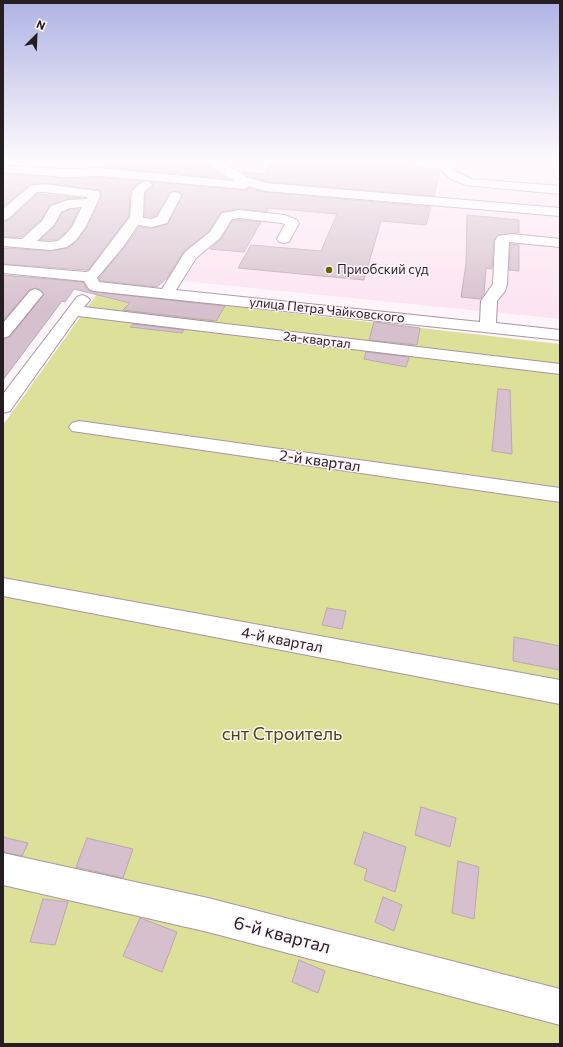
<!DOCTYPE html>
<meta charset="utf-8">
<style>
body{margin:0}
#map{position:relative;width:563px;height:1047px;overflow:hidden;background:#fef5fa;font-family:Commissioner,sans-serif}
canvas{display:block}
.frame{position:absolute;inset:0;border:4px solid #241d21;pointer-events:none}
.north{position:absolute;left:16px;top:16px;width:40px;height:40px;-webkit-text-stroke:3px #fef5fa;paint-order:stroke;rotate:24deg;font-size:11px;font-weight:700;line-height:16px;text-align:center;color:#241d21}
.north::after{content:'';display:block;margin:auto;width:14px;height:18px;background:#241d21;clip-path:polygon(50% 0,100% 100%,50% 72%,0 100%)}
</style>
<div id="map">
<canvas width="563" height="1047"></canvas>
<div class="frame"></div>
<div class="north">N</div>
</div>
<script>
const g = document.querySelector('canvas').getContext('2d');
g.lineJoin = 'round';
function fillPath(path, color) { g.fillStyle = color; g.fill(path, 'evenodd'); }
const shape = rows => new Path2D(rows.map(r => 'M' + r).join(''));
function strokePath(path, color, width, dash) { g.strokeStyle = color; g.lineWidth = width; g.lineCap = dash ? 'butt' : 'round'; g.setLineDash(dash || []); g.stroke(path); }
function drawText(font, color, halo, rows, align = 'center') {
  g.font = font + ' Commissioner,sans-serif'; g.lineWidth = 3; g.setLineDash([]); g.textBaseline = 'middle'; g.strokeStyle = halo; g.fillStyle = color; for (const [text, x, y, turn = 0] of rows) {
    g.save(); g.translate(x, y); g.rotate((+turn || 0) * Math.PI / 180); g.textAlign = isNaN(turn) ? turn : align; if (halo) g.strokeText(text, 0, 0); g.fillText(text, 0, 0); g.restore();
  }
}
const built = shape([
 [3,162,560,162,560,319,3,263]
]);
const green = shape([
 [99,291,560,344,560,1044,3,1044,3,425]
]);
const building = shape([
 [109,162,205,162,212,171,216,172,228,179,104,167,109,162],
 [272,162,410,162,409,167,439,169,440,171,434,196,266,182,242,172,264,174,272,162],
 [3,174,65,178,101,178,141,181,130,191,129,216,88,270,86,270,3,264,3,248,50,251,68,248,76,242,86,229,100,200,101,194,99,190,44,183,30,185,3,207,3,174],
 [152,182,244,190,249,188,265,192,431,207,426,225,381,221,364,280,238,268,251,245,321,251,337,214,268,208,267,212,239,209,221,212,209,231,184,251,167,278,157,287,100,281,99,278,124,248,139,227,152,228,168,224,182,195,179,192,171,192,156,216,151,217,145,217,145,193,153,186,152,182],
 [38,194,81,198,68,199,50,205,42,219,21,237,3,237,3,221,9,220,38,194],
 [70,209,79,209,71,226,64,234,57,240,40,240,55,226,62,213,70,209],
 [467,215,519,220,519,233,498,235,494,240,492,269,486,268,484,294,480,299,461,297,466,264,467,215],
 [233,220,239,220,261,222,244,252,210,249,221,239,233,220],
 [510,244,519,245,519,271,509,270,510,244],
 [3,275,83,282,88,290,94,292,225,306,216,321,123,310,130,303,74,289,65,302,62,301,3,380,3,339,10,337,44,294,41,290,36,288,29,290,3,321,3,275],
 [374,322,420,328,417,345,369,340,374,322],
 [133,324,184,330,182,333,130,327,133,324],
 [366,352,409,357,406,367,364,359,366,352],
 [498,389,510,390,512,454,492,451,498,389],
 [327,608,346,611,342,629,322,625,327,608],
 [514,637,560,646,560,670,513,661,514,637],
 [421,807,456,818,450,847,415,835,421,807],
 [364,832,406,847,395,892,364,880,367,869,354,864,364,832],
 [3,837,28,843,22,856,3,852,3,837],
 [87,838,133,849,123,878,76,867,87,838],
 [458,861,479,867,474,919,452,913,458,861],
 [383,897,402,905,394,931,375,922,383,897],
 [43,899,68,902,55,945,30,942,43,899],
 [140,918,177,932,162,972,123,956,140,918],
 [299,960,325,971,318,993,292,982,299,960]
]);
const minor = shape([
 [207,162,221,162,247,177,266,183,560,208,560,216,265,191,249,186,244,189,101,176,65,177,3,172,3,166,65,169,101,168,235,181,218,171,207,162],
 [434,162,447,162,457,172,471,179,560,186,560,194,465,185,449,178,434,162],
 [552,162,560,162,560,179,556,178,554,175,552,162],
 [146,181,150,182,152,185,144,192,143,218,151,219,157,217,171,193,175,192,179,193,181,196,167,223,152,227,138,225,123,247,97,278,99,282,162,289,185,252,210,232,222,213,239,210,285,215,297,220,299,223,289,242,284,243,279,242,277,239,285,224,282,223,239,218,232,219,220,238,196,258,176,290,480,322,481,301,493,284,495,241,498,236,512,234,560,239,560,247,509,242,507,284,505,291,497,301,496,323,560,330,560,340,94,291,89,289,84,281,3,273,3,265,86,272,89,271,130,217,132,191,142,182,146,181],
 [44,184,98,191,100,194,99,199,85,228,75,241,67,247,62,248,50,250,3,246,3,238,22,239,43,220,47,212,51,206,68,200,87,199,87,197,44,192,37,192,8,219,3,220,3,209,30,186,44,184],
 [82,207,72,227,65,235,58,241,50,242,37,241,54,225,61,212,70,208,82,207],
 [35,289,40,291,43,294,9,336,3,338,3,323,30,291,35,289],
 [82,295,87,297,90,300,84,307,560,364,560,374,78,316,10,411,3,413,3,394,77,297,82,295],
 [79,421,560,488,560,502,72,431,69,427,72,423,79,421],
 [3,578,560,680,560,704,3,596,3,578],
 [3,853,208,898,560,989,560,1025,208,932,3,885,3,853]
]);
const markers = [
 [329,270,4,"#626400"]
];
const farPoinames = [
 ["Приобский суд",337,270]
];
const farStreetnames = [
 ["улица Петра Чайковского",327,310,6],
 ["2а-квартал",317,340,7]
];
const streetNames = [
 ["2-й квартал",320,461,8],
 ["4-й квартал",282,640,11]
];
const nearParknames = [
 ["снт Строитель",282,734]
];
const nearStreetnames = [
 ["6-й квартал",282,935,15]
];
fillPath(built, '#fce4f2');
fillPath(green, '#dce098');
fillPath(building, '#d6c0cd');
strokePath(building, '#bca7b4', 1);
strokePath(minor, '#a995a1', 2);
fillPath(minor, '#fff');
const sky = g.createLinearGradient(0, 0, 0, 309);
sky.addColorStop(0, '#aeb3e4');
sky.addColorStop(0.52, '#fffafd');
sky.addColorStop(1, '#fffafd00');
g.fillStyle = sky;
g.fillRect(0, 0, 563, 309);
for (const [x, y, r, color] of markers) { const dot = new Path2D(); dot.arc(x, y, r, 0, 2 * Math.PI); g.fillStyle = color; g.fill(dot); strokePath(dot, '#fef5fa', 1.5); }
drawText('13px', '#241d21', '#fef5fa', farPoinames, 'left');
drawText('13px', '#241d21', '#fef5fa', farStreetnames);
drawText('15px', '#241d21', '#fef5fa', streetNames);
drawText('18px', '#46480d', '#fef5fa', nearParknames);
drawText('18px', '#241d21', '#fef5fa', nearStreetnames);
</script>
